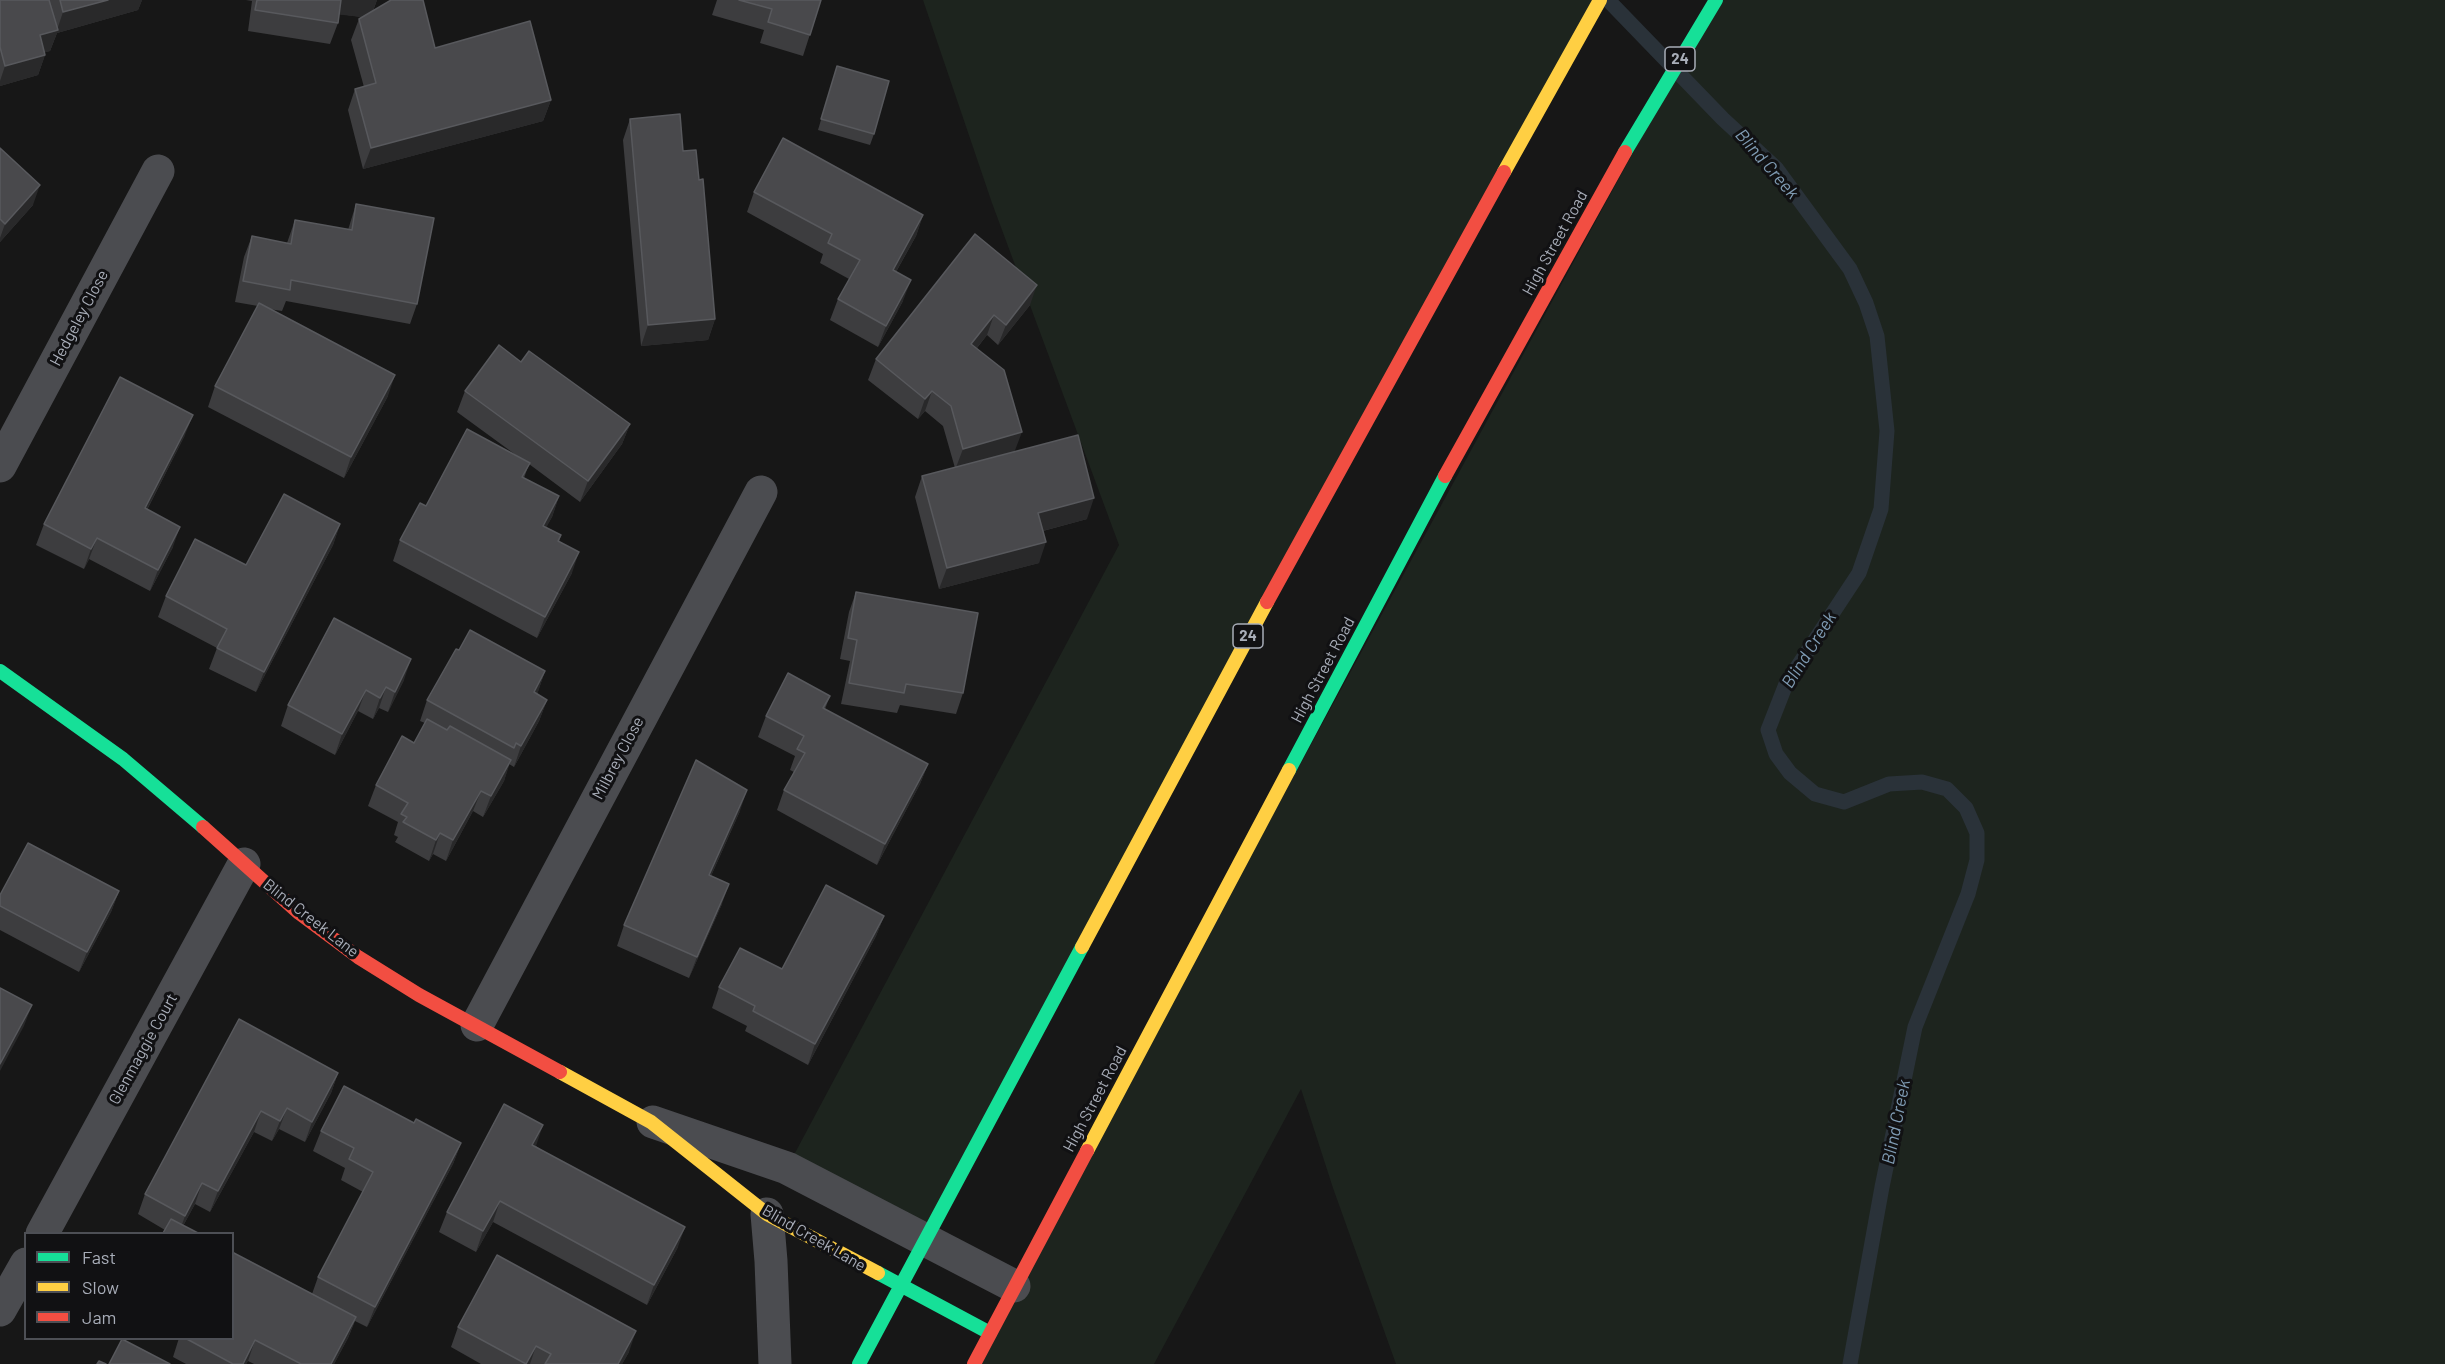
<!DOCTYPE html>
<style>
body{margin:0}
#map{position:relative;width:2445px;height:1364px;overflow:hidden;background:#171717;font-family:Barlow,sans-serif}
canvas{display:block}
.legend{position:absolute;left:24px;top:1232px;width:210px;height:108px;box-sizing:border-box;background:#111113;border:2px solid #4d4f55;margin:0;padding:8px 10px;list-style:none;font-size:18px;color:#a8adb8}
.legend li{display:flex;align-items:center;gap:12px;height:30px}
.legend b{width:30px;border:2px solid #4d4f55}
</style>
<div id="map">
<canvas width="2445" height="1364"></canvas>
<ul class="legend">
<li><b style="height:8px;background:#16e098"></b>Fast</li>
<li><b style="height:8px;background:#ffcf43"></b>Slow</li>
<li><b style="height:8px;background:#f24e42"></b>Jam</li>
</ul>
</div>
<script>
const g = document.querySelector('canvas').getContext('2d');
g.lineJoin = 'round';
function fillPath(path, color) { g.fillStyle = color; g.fill(path, 'evenodd'); }
const shape = rows => new Path2D(rows.map(r => 'M' + r).join(''));
function strokePath(path, color, width, dash) { g.strokeStyle = color; g.lineWidth = width; g.lineCap = dash ? 'butt' : 'round'; g.setLineDash(dash || []); g.stroke(path); }
function drawText(font, color, halo, rows, align = 'center') {
  g.font = font + ' Barlow,sans-serif'; g.lineWidth = 6; g.setLineDash([]); g.textBaseline = 'middle'; g.strokeStyle = halo; g.fillStyle = color; for (const [text, x, y, turn = 0] of rows) {
    g.save(); g.translate(x, y); g.rotate((+turn || 0) * Math.PI / 180); g.textAlign = isNaN(turn) ? turn : align; if (halo) g.strokeText(text, 0, 0); g.fillText(text, 0, 0); g.restore();
  }
}
const green = shape([
 [923,0,1600,0,925,1240,787,1168,1119,545,992,203],
 [1716,0,2445,0,2445,1364,1396,1364,1333,1188,1301,1089,1154,1364,974,1364]
]);
const stream = shape([
 [1608,0,1723,119,1776,168,1850,269,1866,303,1877,336,1887,431,1881,509,1859,573,1786,684,1768,730,1776,754,1790,773,1815,794,1844,802,1889,784,1922,782,1947,789,1966,808,1977,833,1977,860,1968,894,1915,1027,1882,1187,1850,1364]
]);
const street = shape([
 [0,466,158,171],
 [477,1025,761,492],
 [653,1122,787,1168,1014,1286],
 [767,1214,771,1261,775,1364],
 [42,1234,244,864],
 [0,1310,26,1264]
]);
const fast = shape([
 [1625,152,1716,0],
 [0,671,123,759,203,827],
 [1289,770,1445,476],
 [878,1273,990,1333],
 [859,1364,1082,947]
]);
const slow = shape([
 [1504,172,1600,0],
 [1082,947,1267,602],
 [560,1072,651,1122,767,1214,878,1273],
 [1087,1151,1289,770]
]);
const jam = shape([
 [1445,476,1625,152],
 [1267,602,1504,172],
 [203,827,299,913,358,957,419,995,560,1072],
 [974,1364,1087,1151]
]);
const wall = shape([
 [0,0,142,0,138,10,57,33,50,51,45,52,45,55,38,75,0,86],
 [246,0,377,0,373,11,435,48,551,100,543,121,363,169,348,110,355,89,364,87,351,40,359,19,362,17,339,14,338,23,330,44,248,31,252,1],
 [717,0,821,0,803,56,760,43,764,30,712,15],
 [837,66,874,134,870,145,818,130],
 [630,119,683,151,699,180,715,319,708,340,641,346,623,140],
 [0,148,33,205,0,242],
 [754,192,923,215,916,236,896,272,903,301,878,347,830,320,838,299,849,279,820,263,823,254,747,212],
 [356,204,417,304,410,324,286,301,282,311,269,309,388,396,344,478,208,407,215,386,258,306,235,302,244,257,252,236,287,243,295,220,348,230],
 [975,234,1030,305,998,345,987,335,977,348,1015,452,1087,519,1043,531,1039,563,939,589,915,497,922,476,955,468,943,426,925,411,918,419,868,380,876,359],
 [521,362,630,424,622,444,580,502,529,464,524,478,559,496,552,517,546,527,561,535,559,542,572,573,537,638,393,561,400,540,426,506,520,458,457,412,465,391],
 [185,435,147,510,173,547,150,591,89,559,84,569,36,545,44,524],
 [340,524,333,545,256,692,209,669,217,648,158,617,166,596,246,565],
 [856,592,963,693,956,714,900,705,897,713,841,704,850,661,840,659,849,612],
 [459,650,545,671,537,694,547,700,539,721,514,767,509,764,504,781,483,817,473,811,446,861,433,854,429,861,395,842,398,837,394,835,398,822,368,806,376,785,414,743,425,723,420,721,427,700],
 [404,680,388,712,379,708,373,719,358,711,335,755,281,726,288,705],
 [830,696,825,709,928,764,920,784,877,865,777,810,784,790,794,772,790,770,795,756,758,737,766,716],
 [740,811,711,876,722,904,689,978,617,946,624,925],
 [119,891,111,912,79,972,0,930,0,895],
 [884,916,876,936,808,1065,745,1031,747,1026,712,1008,719,987,782,969],
 [239,1019,338,1073,331,1093,305,1142,279,1129,272,1141,254,1132,210,1212,195,1204,183,1226,165,1230,138,1214,145,1194],
 [414,1123,461,1143,453,1164,367,1327,355,1321,348,1338,334,1364,254,1364,248,1361,246,1364,186,1364,173,1357,179,1338,232,1338,312,1294,318,1277,363,1192,341,1180,345,1168,313,1151,321,1131],
 [536,1146,678,1247,647,1305,493,1222,476,1252,439,1232,447,1212],
 [458,1327,629,1352,622,1364,481,1364,451,1347]
]);
const shadedWall = shape([
 [108,0,142,0,138,10,57,33,50,51,32,56,40,35,57,30,63,12],
 [340,0,377,0,370,18,335,14],
 [45,55,38,75,0,86,0,81,5,66],
 [551,100,543,121,363,169,371,148],
 [40,185,33,205,0,242,0,238,5,224],
 [923,215,916,236,885,291,893,270],
 [911,280,903,301,878,347,886,326],
 [1037,285,1030,305,998,345,1006,325],
 [994,315,987,335,964,364,971,344],
 [715,319,708,340,641,346,648,325],
 [395,375,388,396,344,478,351,457],
 [932,391,925,411,918,419,925,399],
 [193,415,185,435,137,529,145,508],
 [630,424,622,444,580,502,588,481],
 [1022,432,1014,453,955,470,963,449],
 [559,496,552,517,536,547,543,526],
 [1094,498,1087,519,1031,534,1038,513],
 [340,524,333,545,256,692,264,672],
 [180,527,173,547,150,591,158,570],
 [97,538,89,559,84,569,91,549],
 [1046,542,1039,563,939,589,947,568],
 [579,552,572,573,537,638,545,617],
 [411,659,404,680,388,712,395,692],
 [545,671,538,692,526,713,534,692],
 [386,687,379,708,373,719,380,698],
 [366,690,358,711,335,755,342,734],
 [547,700,539,721,514,767,521,746],
 [511,760,504,781,483,817,491,796],
 [928,764,920,784,877,865,885,844],
 [747,790,740,811,702,896,709,875],
 [481,791,473,811,446,861,453,840],
 [440,833,433,854,429,861,436,840],
 [729,884,722,904,689,978,697,957],
 [119,891,111,912,79,972,87,952],
 [884,916,876,936,808,1065,815,1044],
 [32,1005,24,1026,0,1071,0,1064],
 [338,1073,331,1093,305,1142,312,1122],
 [287,1108,279,1129,272,1141,280,1121],
 [261,1111,254,1132,210,1212,218,1191],
 [543,1125,536,1146,525,1165,532,1145],
 [461,1143,453,1164,367,1327,375,1307],
 [202,1183,195,1204,179,1233,185,1216],
 [500,1201,493,1222,476,1252,483,1231],
 [685,1227,678,1247,647,1305,654,1285],
 [356,1317,348,1338,334,1364,331,1364],
 [636,1331,629,1352,622,1364,618,1364],
 [255,1340,248,1361,246,1364,243,1364],
 [536,1346,530,1364,526,1364]
]);
const building = shape([
 [0,0,49,0,58,30,40,35,45,55,5,66,0,47,0,0],
 [60,0,108,0,63,12,60,0],
 [257,0,341,0,338,23,255,10,257,0],
 [391,0,423,0,435,48,530,21,551,100,371,148,355,89,376,83,359,19,391,0],
 [739,0,821,0,810,35,768,22,772,9,739,0],
 [837,66,889,81,874,134,821,119,837,66],
 [680,114,683,151,696,150,699,180,703,179,715,319,648,325,630,119,680,114],
 [783,138,923,215,893,270,911,280,886,326,838,299,860,260,828,243,832,234,754,192,783,138],
 [0,148,40,185,5,224,0,219,0,148],
 [356,204,434,218,417,304,291,280,290,290,243,281,252,236,291,244,295,220,352,230,356,204],
 [975,234,1037,285,1006,325,994,315,971,344,1004,370,1022,432,963,449,951,406,932,391,925,399,876,359,975,234],
 [259,303,395,375,351,457,215,386,259,303],
 [499,345,521,362,529,351,630,424,588,481,465,391,499,345],
 [120,377,193,415,145,508,180,527,158,570,97,538,91,549,44,524,120,377],
 [467,429,530,463,522,477,559,496,543,526,561,535,558,541,579,552,545,617,400,540,420,503,426,506,467,429],
 [1078,435,1094,498,1038,513,1046,542,947,568,922,476,1078,435],
 [284,494,340,524,264,672,217,648,227,629,166,596,195,539,246,565,284,494],
 [856,592,978,613,963,693,906,684,904,693,849,683,857,640,848,638,856,592],
 [334,618,411,659,395,692,386,687,380,698,366,690,342,734,288,705,334,618],
 [470,630,545,671,534,692,547,700,521,746,516,743,514,748,427,700,456,649,459,650,470,630],
 [788,673,830,696,823,708,928,764,885,844,784,790,805,753,797,749,804,736,766,716,788,673],
 [427,719,447,730,450,726,511,760,491,796,481,791,453,840,440,833,436,840,403,822,407,817,401,814,408,803,376,785,402,736,414,743,427,719],
 [696,760,747,790,709,875,729,884,697,957,624,925,696,760],
 [28,843,119,891,87,952,0,906,0,895,28,843],
 [826,885,884,916,815,1044,753,1011,755,1006,719,987,740,948,782,969,826,885],
 [0,988,32,1005,0,1064,0,988],
 [239,1019,338,1073,312,1122,287,1108,280,1121,261,1111,218,1191,202,1183,185,1216,145,1194,239,1019],
 [344,1086,414,1123,416,1119,461,1143,375,1307,318,1277,373,1172,349,1159,354,1148,321,1131,344,1086],
 [504,1104,543,1125,532,1145,685,1227,654,1285,500,1201,483,1231,447,1212,504,1104],
 [171,1219,198,1233,163,1233,171,1219],
 [232,1252,356,1317,331,1364,301,1364,255,1340,243,1364,233,1364,185,1338,232,1338,232,1252],
 [497,1255,636,1331,618,1364,545,1364,551,1354,536,1346,526,1364,458,1327,497,1255],
 [122,1339,170,1364,109,1364,122,1339],
 [99,1361,106,1364,97,1364,99,1361]
]);
const shields = [
 [1680,59,30],
 [1248,636,30]
];
const shieldNames = [
 ["24",1680,59],
 ["24",1248,636]
];
const streetNames = [
 ["High Street Road",1555,243,-61],
 ["Hedgeley Close",79,318,-62],
 ["High Street Road",1323,670,-62],
 ["Milbrey Close",618,758,-62],
 ["Blind Creek Lane",311,918,38],
 ["Glenmaggie Court",143,1049,-61],
 ["High Street Road",1095,1099,-62],
 ["Blind Creek Lane",814,1238,30]
];
const waterNames = [
 ["Blind Creek",1767,164,49],
 ["Blind Creek",1809,650,-58],
 ["Blind Creek",1896,1122,-79]
];
fillPath(green, '#1d241e');
strokePath(stream, '#2a3239', 15);
strokePath(street, '#4b4c50', 33);
strokePath(fast, '#16e098', 14);
strokePath(slow, '#ffcf43', 14);
strokePath(jam, '#f24e42', 14);
fillPath(wall, '#3d3d3f');
fillPath(shadedWall, '#29292a');
fillPath(building, '#49494c');
strokePath(building, '#58595d', 1.5);
for (const [x, y, w] of shields) { const box = new Path2D(); box.roundRect(x - w / 2, y - 12, w, 24, 4.5); g.fillStyle = '#111113'; g.fill(box); strokePath(box, '#a8adb8', 1.5); }
drawText('bold 15px', '#a8adb8', null, shieldNames);
drawText('16px', '#a8adb8', '#111113', streetNames);
drawText('italic 18px', '#7f9bb3', '#111113', waterNames);
</script>
